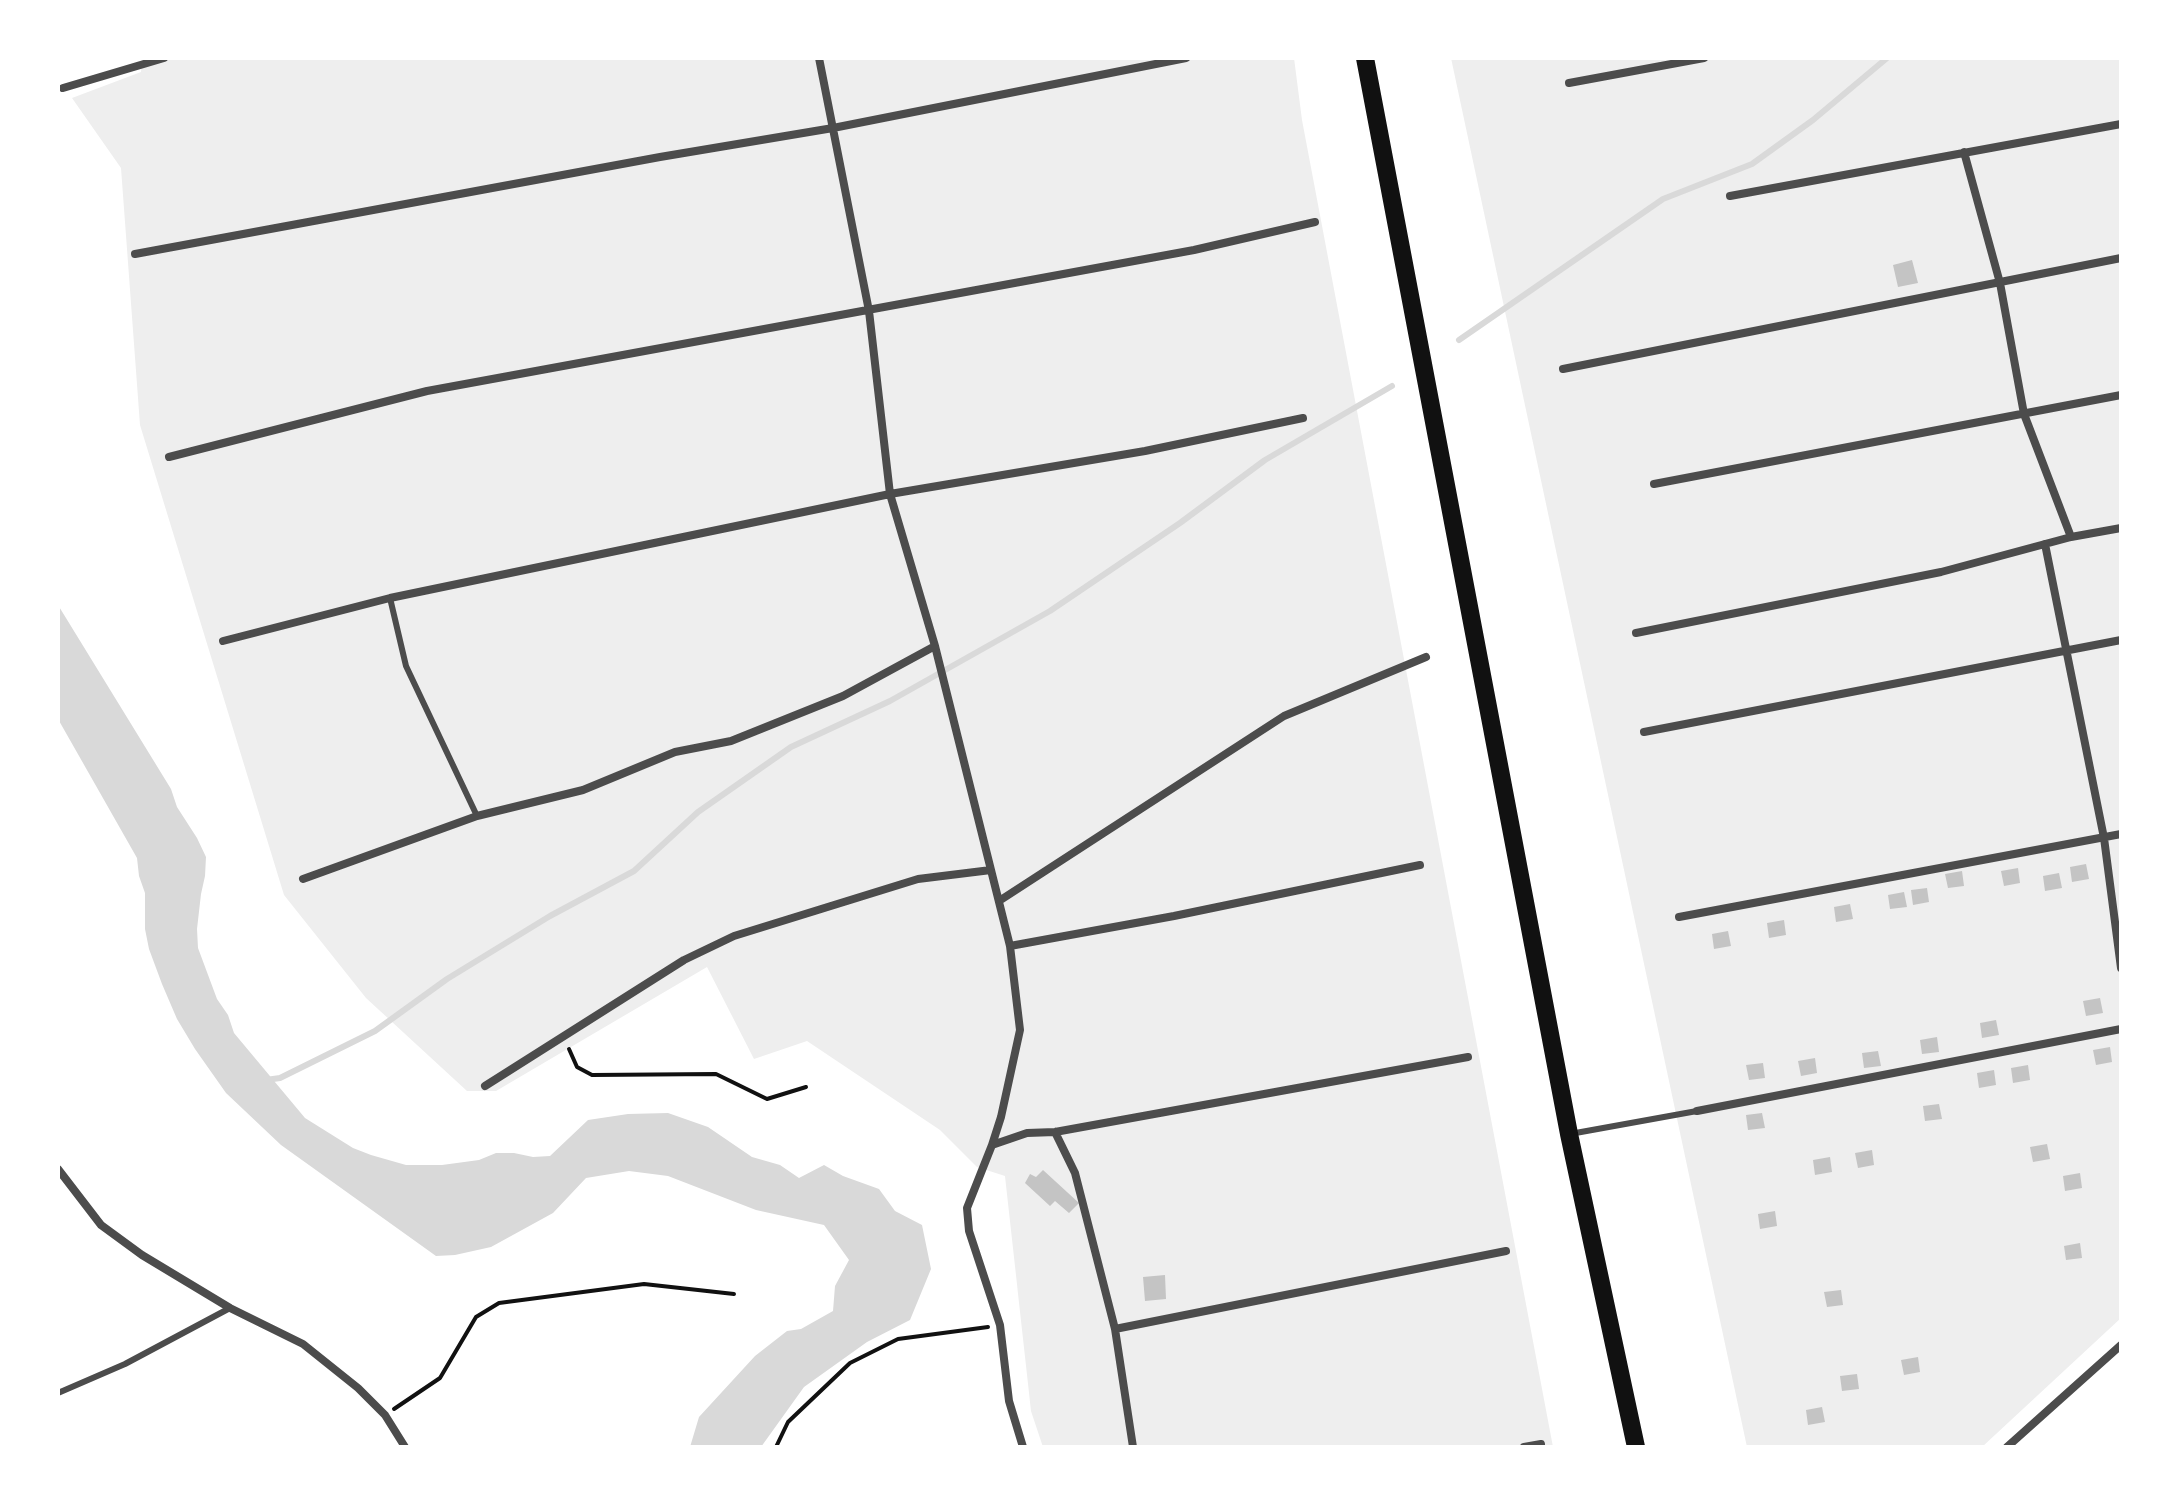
<!DOCTYPE html>
<style>
body{margin:0}
#map{position:relative;width:2179px;height:1505px;overflow:hidden;background:#fff;font-family:"Source Sans 3",sans-serif}
canvas{display:block}
.frame{position:absolute;inset:0;border:60px solid #fff;pointer-events:none}
</style>
<div id="map">
<canvas width="2179" height="1505"></canvas>
<div class="frame"></div>
</div>
<script>
const g = document.querySelector('canvas').getContext('2d');
g.lineJoin = 'round';
function fillPath(path, color) { g.fillStyle = color; g.fill(path, 'evenodd'); }
const shape = rows => new Path2D(rows.map(r => 'M' + r).join(''));
function strokePath(path, color, width, dash) { g.strokeStyle = color; g.lineWidth = width; g.lineCap = dash ? 'butt' : 'round'; g.setLineDash(dash || []); g.stroke(path); }
const green = shape([
 [142,58,1294,58,1302,120,1553,1447,1043,1447,1031,1411,1005,1176,977,1167,940,1130,807,1041,754,1059,707,967,496,1091,467,1091,366,998,284,895,140,425,121,168,72,98,141,72],
 [1451,58,2121,58,2121,1318,1982,1447,1747,1447]
]);
const water = shape([
 [58,605,171,789,177,807,197,838,206,857,205,876,201,894,197,929,198,948,217,999,228,1015,234,1033,305,1118,353,1148,371,1155,406,1165,442,1165,479,1160,496,1153,514,1153,533,1157,550,1156,588,1120,628,1114,668,1113,708,1127,752,1157,780,1165,799,1178,824,1165,843,1176,879,1189,895,1211,922,1225,931,1269,910,1320,867,1342,804,1387,761,1447,690,1447,699,1417,755,1356,787,1331,801,1329,833,1311,835,1286,849,1260,824,1225,756,1210,668,1176,629,1171,586,1178,553,1213,491,1247,455,1255,436,1256,281,1145,226,1093,195,1049,177,1019,162,984,149,949,145,929,145,893,139,876,137,858,58,719]
]);
const stream = shape([
 [1459,340,1663,199,1752,164,1813,120,1887,58],
 [266,1080,280,1078,375,1031,447,979,550,916,634,871,698,812,791,747,890,701,1050,611,1180,523,1265,460,1392,386]
]);
const building = shape([
 [1912,260,1918,283,1898,287,1893,265],
 [2086,864,2089,879,2072,882,2070,867],
 [2018,868,2020,883,2004,886,2001,871],
 [1962,871,1964,886,1948,888,1945,874],
 [2059,873,2062,888,2045,891,2043,876],
 [1927,888,1929,902,1913,905,1911,890],
 [1904,892,1907,907,1890,909,1888,895],
 [1850,904,1853,919,1836,922,1834,907],
 [1784,920,1786,935,1769,938,1767,923],
 [1728,931,1731,946,1714,949,1712,934],
 [2100,998,2103,1013,2086,1016,2083,1001],
 [1996,1020,1999,1035,1982,1038,1980,1023],
 [1937,1037,1939,1052,1922,1054,1920,1040],
 [2110,1047,2112,1062,2096,1065,2093,1050],
 [1878,1051,1881,1066,1864,1068,1862,1053],
 [1815,1058,1817,1073,1801,1076,1798,1061],
 [1763,1063,1765,1078,1749,1080,1746,1065],
 [2028,1065,2030,1080,2013,1083,2011,1068],
 [1994,1070,1996,1085,1979,1088,1977,1073],
 [1939,1104,1942,1119,1925,1121,1923,1106],
 [1762,1113,1765,1128,1748,1130,1746,1115],
 [2047,1144,2050,1159,2033,1162,2030,1147],
 [1872,1150,1874,1165,1858,1168,1855,1153],
 [1830,1157,1832,1172,1815,1175,1813,1160],
 [1043,1170,1079,1203,1069,1213,1055,1201,1050,1206,1025,1183,1030,1174,1036,1177],
 [2080,1173,2082,1188,2065,1191,2063,1176],
 [1775,1211,1777,1226,1760,1229,1758,1214],
 [2080,1243,2082,1258,2066,1260,2064,1246],
 [1165,1275,1166,1299,1145,1301,1143,1277],
 [1841,1290,1843,1305,1827,1307,1824,1292],
 [1918,1357,1920,1372,1904,1375,1901,1360],
 [1857,1374,1859,1389,1842,1391,1840,1376],
 [1822,1407,1825,1422,1808,1425,1806,1410]
]);
const path = shape([
 [569,1049,577,1067,592,1075,716,1074,767,1099,806,1087],
 [394,1409,440,1378,476,1317,499,1303,644,1284,734,1294],
 [776,1447,788,1422,850,1363,898,1339,988,1327]
]);
const service = shape([
 [390,598,406,666,477,816],
 [1570,1134,1697,1111],
 [58,1393,125,1364,230,1308]
]);
const minor = shape([
 [819,58,869,311,890,494,935,646,1010,946,1020,1030,1001,1117,992,1145],
 [1569,83,1704,58],
 [63,88,164,58],
 [1964,152,2000,283,2024,414,2071,537],
 [1730,196,2121,124],
 [135,254,660,157,833,128,1186,58],
 [1563,369,2121,258],
 [169,457,427,391,1194,250,1315,222],
 [1654,484,2121,395],
 [2045,544,2104,838,2121,968],
 [1636,633,1941,572,2071,537,2121,528],
 [223,641,390,598,890,494,1145,451,1303,418],
 [1644,732,2121,640],
 [303,879,477,816,583,790,675,752,731,741,843,696,935,646],
 [999,901,1284,716,1426,657],
 [1679,917,2121,834],
 [1010,946,1174,916,1420,865],
 [485,1086,684,960,734,936,918,879,991,870],
 [1697,1111,2121,1029],
 [1055,1132,1075,1173,1115,1329,1133,1447],
 [58,1169,101,1225,142,1255,230,1308,303,1344,358,1388,385,1415,405,1447],
 [1115,1329,1506,1251],
 [1023,1447,1009,1401,1000,1325,969,1231,967,1208,992,1145,1027,1133,1055,1132,1468,1057],
 [1524,1447,1541,1444],
 [2007,1447,2121,1345]
]);
const primary = shape([
 [1365,58,1569,1134,1636,1447]
]);
fillPath(green, '#eee');
fillPath(water, '#d9d9d9');
strokePath(stream, '#d9d9d9', 6);
fillPath(building, '#c4c4c4');
strokePath(path, '#111', 4);
strokePath(service, '#4c4c4c', 6);
strokePath(minor, '#4c4c4c', 8);
strokePath(primary, '#111', 18);
</script>
